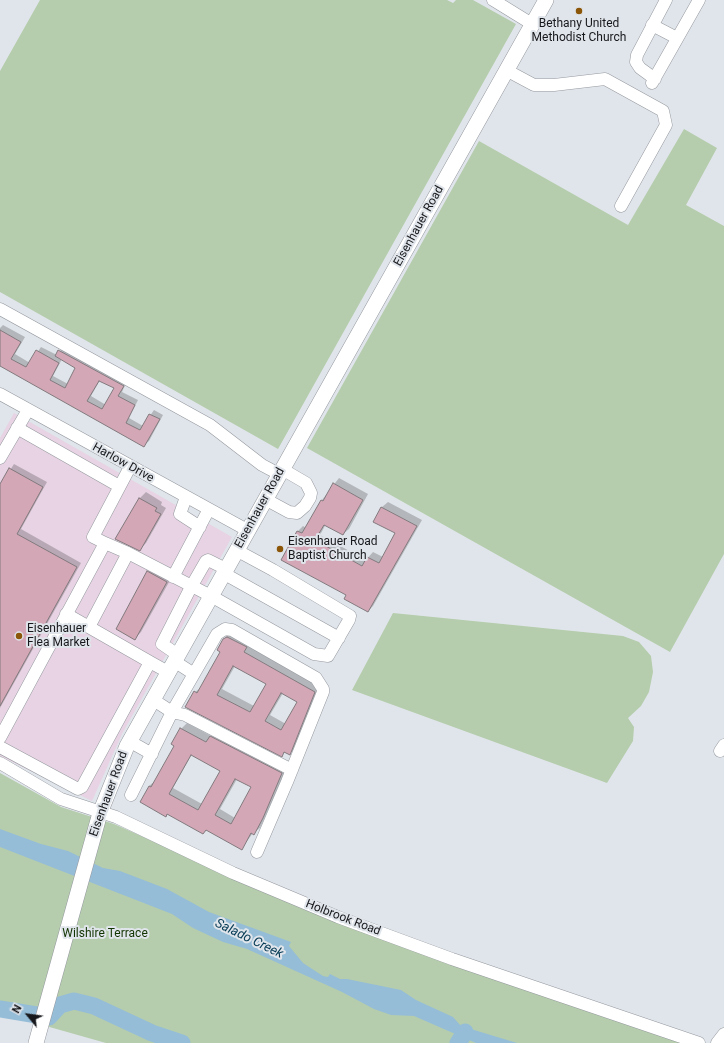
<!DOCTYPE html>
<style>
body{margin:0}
#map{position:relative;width:724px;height:1043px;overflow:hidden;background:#e0e5eb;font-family:Roboto,sans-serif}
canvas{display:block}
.north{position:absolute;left:8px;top:995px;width:40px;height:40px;-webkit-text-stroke:3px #e0e5eb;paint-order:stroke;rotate:299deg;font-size:11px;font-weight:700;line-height:16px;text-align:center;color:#17181b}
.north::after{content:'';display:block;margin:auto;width:14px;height:18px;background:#17181b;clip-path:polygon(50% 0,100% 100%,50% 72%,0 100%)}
</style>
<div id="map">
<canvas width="724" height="1043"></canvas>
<div class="north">N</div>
</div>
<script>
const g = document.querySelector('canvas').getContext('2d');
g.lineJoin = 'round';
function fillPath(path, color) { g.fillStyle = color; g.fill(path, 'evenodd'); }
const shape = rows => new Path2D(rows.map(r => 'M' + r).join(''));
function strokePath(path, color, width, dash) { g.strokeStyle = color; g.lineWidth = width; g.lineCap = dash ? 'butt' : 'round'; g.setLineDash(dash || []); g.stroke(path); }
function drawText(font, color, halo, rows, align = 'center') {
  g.font = font + ' Roboto,sans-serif'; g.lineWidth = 4; g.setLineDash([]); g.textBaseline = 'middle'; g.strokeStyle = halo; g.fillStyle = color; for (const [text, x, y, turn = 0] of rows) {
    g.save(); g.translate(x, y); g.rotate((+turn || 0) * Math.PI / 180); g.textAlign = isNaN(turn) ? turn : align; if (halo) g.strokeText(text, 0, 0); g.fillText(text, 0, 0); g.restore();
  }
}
const commercial = shape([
 [14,413,232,537,122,734,92,801,0,756,0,438]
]);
const green = shape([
 [40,0,447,0,453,3,456,0,473,0,516,24,278,449,0,292,0,71],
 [684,129,717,148,686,205,724,226,724,554,670,652,307,448,479,141,628,225],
 [393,613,623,636,639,642,651,656,653,672,649,692,641,706,628,718,634,727,633,741,607,783,352,690],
 [0,773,61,807,114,824,216,869,684,1043,106,1043,0,1013]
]);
const water = shape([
 [0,829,41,844,68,851,103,868,120,871,167,889,209,912,291,942,289,946,303,963,323,976,328,977,330,974,340,979,347,979,401,990,416,1000,453,1017,461,1026,517,1043,476,1043,414,1016,391,1015,374,1009,342,992,247,949,223,942,193,928,172,914,0,847]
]);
const shadow = shape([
 [3,325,25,337,15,354,30,363,41,347,57,355,64,346,127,381,122,392,138,400,129,418,143,426,154,410,163,415,149,441,144,445,0,364,0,328],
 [62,359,77,367,68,384,53,376],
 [100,380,115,388,106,405,91,396],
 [14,464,47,482,21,529,81,563,0,708,0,486],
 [339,478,368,494,349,529,343,534,326,524,320,535,366,560,373,552,383,557,396,533,374,521,382,507,388,502,422,520,373,606,368,611,348,594,298,531,303,526,306,528,322,500],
 [146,492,162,502,161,505,166,508,146,543,140,549,140,498],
 [154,566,173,575,141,632,135,638,148,572],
 [229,634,320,686,295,749,289,754,285,752,282,755,195,692,202,687,221,651,223,640],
 [235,666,267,684,254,706,222,689],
 [283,693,298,702,286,724,270,715],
 [187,723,211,736,216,731,287,768,260,828,253,833,241,849,207,830,203,833,168,813,166,815,149,786,155,781,176,746,181,729],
 [192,754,222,770,202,804,173,788],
 [237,779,252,787,235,818,220,809]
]);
const stream = shape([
 [169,1043,171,1040]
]);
const river = shape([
 [0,1009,49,1017,60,1005,74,1001,94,1006,152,1033,182,1043],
 [458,1043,465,1032]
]);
const building = shape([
 [0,330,21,342,11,359,26,367,36,350,59,363,50,380,65,388,75,368,55,356,58,350,124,386,118,396,135,405,126,423,140,430,149,414,160,419,144,447,0,366,0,330],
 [99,381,114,388,102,409,87,401,99,381],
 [9,468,43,487,17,534,77,567,0,706,0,484,9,468],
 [333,483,363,500,343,535,324,525,315,540,362,566,367,557,379,563,395,533,373,522,381,507,417,526,368,612,344,599,346,595,281,560,297,531,302,533,321,500,323,501,333,483],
 [139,498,157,508,155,511,161,514,140,551,115,539,139,498],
 [147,571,167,582,135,640,116,629,147,571],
 [227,637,247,647,244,652,315,692,290,755,284,752,282,757,185,707,194,691,197,693,220,652,217,650,223,639,227,637],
 [233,666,266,684,250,712,217,695,233,666],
 [281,693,297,702,281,730,265,721,281,693],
 [180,728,206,742,210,736,282,773,263,818,254,835,251,833,242,850,206,830,203,834,167,814,166,817,140,802,149,786,151,787,174,746,171,744,180,728],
 [191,755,220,771,198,810,169,794,191,755],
 [235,779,251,787,231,824,215,815,235,779]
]);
const minor = shape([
 [493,0,532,24],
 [652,25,677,38],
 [506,70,534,85,554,85,605,79,663,111,666,125,621,206],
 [655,79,640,68,636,62,637,55,666,0],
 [652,83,699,0],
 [0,309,210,425,262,465,279,474],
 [0,394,247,530],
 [17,428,119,486],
 [0,458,28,410],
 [186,497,180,514,200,527],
 [265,499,289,512,297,513,305,506,310,498,311,493,306,483,282,469],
 [105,543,93,537,130,467],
 [223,573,339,638],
 [173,577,209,509],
 [66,614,150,662],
 [89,627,128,553,211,596,314,654,328,656,349,620,350,616,273,570,236,550],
 [178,655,162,644,191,587,206,561,208,560,226,569],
 [174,661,194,674],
 [152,699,172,712,185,715,292,770],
 [0,738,105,543,128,553],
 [129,741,152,754],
 [0,747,78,789,82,787,150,662,168,672],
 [720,751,724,745],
 [0,763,61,799,116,817,233,873,338,917,452,959,699,1043],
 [131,795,172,712,217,634,225,629,232,630,316,678,323,689,323,692,287,782,257,852],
 [717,1043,724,1034]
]);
const major = shape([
 [36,1043,100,813,127,746,546,0]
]);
const markers = [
 [579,11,4,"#8c5608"],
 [280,549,4,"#8c5608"],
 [19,636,4,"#8c5608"]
];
const poiNames = [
 ["Bethany United",579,24,"center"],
 ["Methodist Church",579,38,"center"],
 ["Eisenhauer Road",288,542],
 ["Baptist Church",288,556],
 ["Eisenhauer",27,629],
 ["Flea Market",27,643]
];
const streetNames = [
 ["Eisenhauer Road",419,226,-61],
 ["Harlow Drive",123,463,29],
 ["Eisenhauer Road",260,508,-61],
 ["Eisenhauer Road",109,794,-70],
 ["Holbrook Road",343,918,21]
];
const parkNames = [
 ["Wilshire Terrace",105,934]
];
const waterNames = [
 ["Salado Creek",249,939,26]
];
fillPath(commercial, '#e7d3e3');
fillPath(green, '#b5cdac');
fillPath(water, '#95bdd8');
fillPath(shadow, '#0003');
strokePath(stream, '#95bdd8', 3);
strokePath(river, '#95bdd8', 17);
fillPath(building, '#d4a7b7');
strokePath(building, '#827a7d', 1);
strokePath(minor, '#95999f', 13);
strokePath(major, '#95999f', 16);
strokePath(minor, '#fff', 12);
strokePath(major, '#fff', 15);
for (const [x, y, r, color] of markers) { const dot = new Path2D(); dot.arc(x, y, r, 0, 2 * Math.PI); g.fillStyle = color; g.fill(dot); strokePath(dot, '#e0e5eb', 1.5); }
drawText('12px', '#17181b', '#e0e5eb', poiNames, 'left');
drawText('12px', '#17181b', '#e0e5eb', streetNames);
drawText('12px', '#123400', '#e0e5eb', parkNames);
drawText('italic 13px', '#023853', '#e0e5eb', waterNames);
</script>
